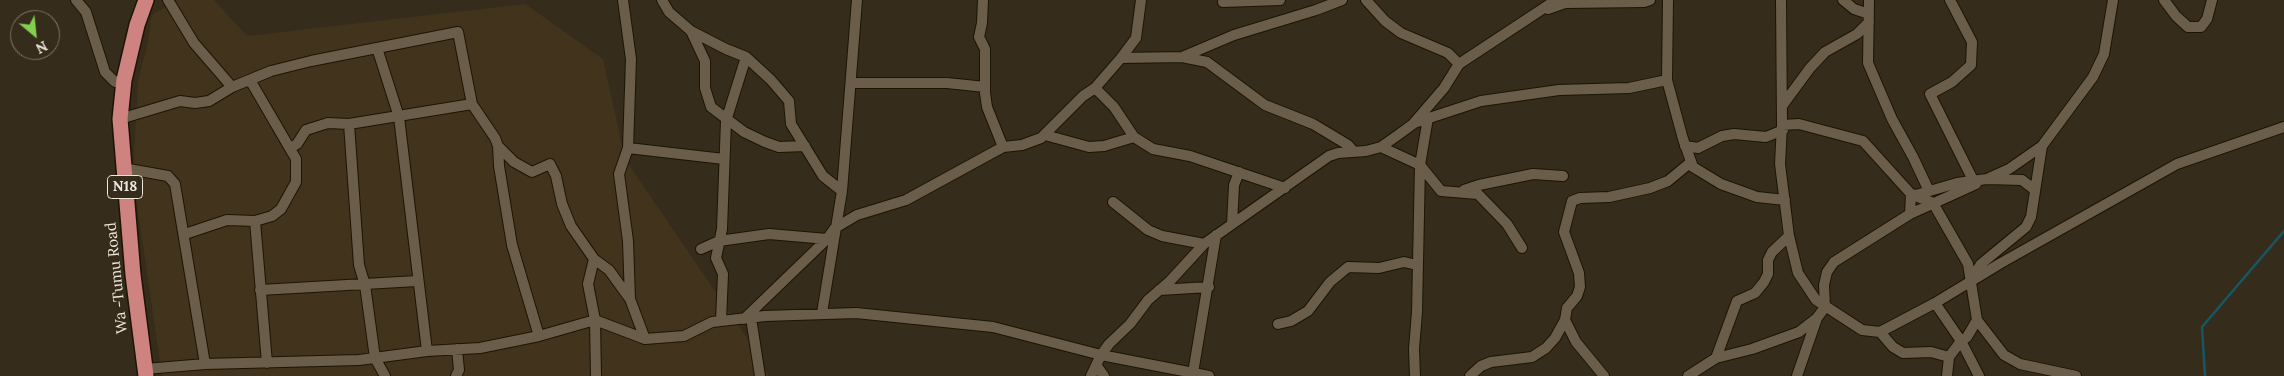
<!DOCTYPE html>
<style>
body{margin:0}
#map{position:relative;width:2284px;height:376px;overflow:hidden;background:#362c1b;font-family:Lora,serif}
canvas{display:block}
.north{position:absolute;left:10px;top:10px;width:50px;height:50px;box-sizing:border-box;background:#362c1b;border:1px solid #807769;border-radius:50%;rotate:152deg;font-size:14px;font-weight:700;line-height:20px;text-align:center;color:#efe8de}
.north::after{content:'';display:block;margin:auto;width:18px;height:22px;background:#82d04f;clip-path:polygon(50% 0,100% 100%,50% 72%,0 100%)}
</style>
<div id="map">
<canvas width="2284" height="376"></canvas>
<div class="north">N</div>
</div>
<script>
const g = document.querySelector('canvas').getContext('2d');
g.lineJoin = 'round';
function fillPath(path, color) { g.fillStyle = color; g.fill(path, 'evenodd'); }
const shape = rows => new Path2D(rows.map(r => 'M' + r).join(''));
function strokePath(path, color, width, dash) { g.strokeStyle = color; g.lineWidth = width; g.lineCap = dash ? 'butt' : 'round'; g.setLineDash(dash || []); g.stroke(path); }
function drawText(font, color, halo, rows, align = 'center') {
  g.font = font + ' Lora,serif'; g.lineWidth = 5; g.setLineDash([]); g.textBaseline = 'middle'; g.strokeStyle = halo; g.fillStyle = color; for (const [text, x, y, turn = 0] of rows) {
    g.save(); g.translate(x, y); g.rotate((+turn || 0) * Math.PI / 180); g.textAlign = isNaN(turn) ? turn : align; if (halo) g.strokeText(text, 0, 0); g.fillText(text, 0, 0); g.restore();
  }
}
const built = shape([
 [177,0,214,0,247,36,525,4,603,59,625,159,749,341,769,376,162,376,133,176,138,81,147,47,152,15]
]);
const stream = shape([
 [2205,376,2202,327,2284,231]
]);
const minor = shape([
 [76,0,86,12,105,72,115,82,124,80],
 [168,0,194,43,232,87],
 [623,0,631,59,628,148,619,174,628,241,630,299],
 [662,0,669,12,691,31,726,49,746,57,771,80,789,101,791,124,823,176,842,191],
 [983,0,982,23,979,37,985,49,985,93,987,107,1003,147],
 [1366,0,1385,21,1401,33,1448,53,1459,64],
 [1668,0,1667,80,1683,139,1693,167,1721,184,1757,197,1785,200],
 [1781,0,1782,125],
 [1843,0,1854,9,1869,14],
 [1869,0,1868,63,1892,119,1913,157,1929,191],
 [1950,0,1972,42,1971,65,1952,82,1930,94,1974,182],
 [2164,0,2176,16,2188,27,2201,27,2207,19,2212,0],
 [1223,2,1280,0],
 [1548,9,1565,3,1644,2,1650,0],
 [691,31,705,61,705,88,711,107,744,132,765,142,779,147,805,146],
 [377,48,399,117,427,351],
 [1182,57,1207,62,1265,105,1313,124,1348,145,1354,152],
 [1121,58,1136,38,1141,0],
 [851,83,947,83,985,87],
 [1095,88,1114,107,1134,137,1153,149,1190,156,1285,188],
 [1782,106,1810,68,1825,52,1857,34,1869,22],
 [120,119,180,101,195,103,209,101,232,87,271,71,311,61,458,32,472,104,495,138,498,146,499,166,512,245,539,336],
 [1414,123,1481,101,1559,90,1629,88,1667,80],
 [349,124,359,265,365,285,375,358,385,376],
 [1045,135,1089,147,1104,146,1134,137],
 [498,146,514,162,532,172,550,164,556,176,562,204,571,226,594,259,609,270,630,299,645,339],
 [1685,146,1698,148,1722,136,1734,134,1766,137,1783,130],
 [1381,147,1420,165,1441,191,1478,194,1507,224,1522,248],
 [290,148,297,144,306,130,328,123,349,124,472,104],
 [628,148,724,159],
 [123,168,168,176,175,184,205,364],
 [1989,178,2009,169,2042,146,2093,77,2104,54,2113,0],
 [1464,190,1479,185,1533,174,1563,176],
 [1113,202,1148,230,1162,236,1204,244],
 [1910,214,1911,194,1933,203,1968,264,1977,320,1967,337,1961,341,1949,357,1947,376],
 [255,221,267,363],
 [1232,224,1234,185,1239,172],
 [185,234,227,220,255,221,272,216,281,209,296,182,296,159,250,80],
 [701,249,719,241,769,234,827,239],
 [594,259,588,284,595,320,596,376],
 [1972,278,1981,264,2026,227,2031,217,2042,146],
 [260,290,417,281],
 [1159,290,1209,287],
 [1935,303,2001,263,2177,164,2284,127],
 [822,313,842,191,857,0],
 [751,318,760,376],
 [744,319,827,239,835,228,857,215,906,200,1003,147,1022,145,1041,138,1083,96,1095,88,1121,58,1182,57,1234,35,1316,10,1342,0],
 [1977,320,2004,355,2020,364,2076,376],
 [721,321,723,274,716,258,722,229,726,121,746,57],
 [1278,324,1291,321,1308,311,1330,282,1348,267,1379,268,1404,262,1417,265],
 [1880,332,1893,347,1903,353,1931,352,1949,357],
 [1716,358,1737,301,1755,293,1764,282,1768,274,1768,260,1772,252,1789,236],
 [1096,365,1104,376],
 [145,369,205,364,359,360,427,351,480,348,539,336,595,320,645,339,684,336,712,322,765,316,856,313,993,327,1101,355,1209,376],
 [1193,373,1216,235],
 [456,376,459,370,457,349],
 [1091,376,1101,355,1109,344,1130,324,1148,300,1170,281,1204,244,1329,156,1338,153,1366,151,1381,147,1398,135,1413,124,1444,88,1459,64,1556,0],
 [1415,376,1414,349,1417,312,1420,165,1428,118],
 [1470,376,1481,366,1491,362,1532,357,1546,348,1555,338,1565,320],
 [1604,376,1576,342,1565,320,1567,308,1577,296,1580,287,1579,273,1564,232,1572,201,1580,198,1609,197,1650,188,1668,181,1691,162],
 [1688,376,1716,358,1752,349,1799,332,1817,318,1825,307,1824,285,1827,272,1834,262,1910,214,1976,184],
 [1797,376,1817,318],
 [1979,376,1961,341,1935,303,1880,332,1862,330,1816,300,1798,273,1789,236,1780,164,1782,125,1799,124,1863,141,1911,194,1916,195,1957,183,1987,179,2022,180,2035,190]
]);
const highway = shape([
 [146,376,133,275,120,119,124,80,137,25,146,0]
]);
const shields = [
 [125,187,35]
];
const shieldNames = [
 ["N18",125,187]
];
const streetNames = [
 ["Wa -Tumu Road",117,278,-96]
];
fillPath(built, '#42341c');
strokePath(stream, '#165762', 2.5);
strokePath(minor, '#1d1404', 12);
strokePath(highway, '#1d1404', 18);
strokePath(minor, '#6a5e4b', 10);
strokePath(highway, '#ce8380', 15);
for (const [x, y, w] of shields) { const box = new Path2D(); box.roundRect(x - w / 2, y - 11.5, w, 23, 4); g.fillStyle = '#362c1b'; g.fill(box); strokePath(box, '#efe8de', 1); }
drawText('bold 14px', '#efe8de', null, shieldNames);
drawText('15px', '#efe8de', '#362c1b', streetNames);
</script>
